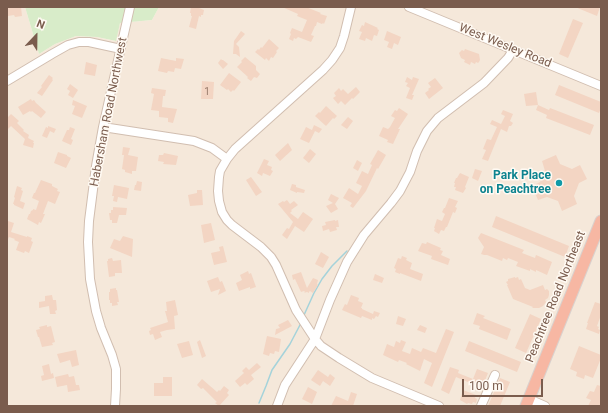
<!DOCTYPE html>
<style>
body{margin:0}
#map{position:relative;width:608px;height:413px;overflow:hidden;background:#fdf6ec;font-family:Roboto,sans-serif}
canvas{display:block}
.frame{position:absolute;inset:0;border:8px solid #7a5c4d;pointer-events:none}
.north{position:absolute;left:16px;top:16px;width:40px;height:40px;-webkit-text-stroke:3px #fffaf3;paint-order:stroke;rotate:22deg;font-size:11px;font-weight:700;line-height:16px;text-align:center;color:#7a5c4d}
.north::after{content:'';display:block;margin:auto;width:14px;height:18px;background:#7a5c4d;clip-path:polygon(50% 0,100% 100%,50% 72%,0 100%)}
.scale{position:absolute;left:462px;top:379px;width:81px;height:18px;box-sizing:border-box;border:2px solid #7a5c4d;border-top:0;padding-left:5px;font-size:12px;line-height:14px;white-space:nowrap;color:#7a5c4d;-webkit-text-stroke:3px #fffaf3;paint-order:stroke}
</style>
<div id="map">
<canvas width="608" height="413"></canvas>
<div class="frame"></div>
<div class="north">N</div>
<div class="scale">100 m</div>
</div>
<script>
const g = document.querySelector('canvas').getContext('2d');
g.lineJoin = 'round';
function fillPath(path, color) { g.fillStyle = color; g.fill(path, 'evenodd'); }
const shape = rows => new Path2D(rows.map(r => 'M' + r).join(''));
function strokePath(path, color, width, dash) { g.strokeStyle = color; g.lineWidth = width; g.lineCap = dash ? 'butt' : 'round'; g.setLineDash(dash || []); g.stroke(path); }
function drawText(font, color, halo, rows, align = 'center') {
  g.font = font + ' Roboto,sans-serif'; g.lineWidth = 3; g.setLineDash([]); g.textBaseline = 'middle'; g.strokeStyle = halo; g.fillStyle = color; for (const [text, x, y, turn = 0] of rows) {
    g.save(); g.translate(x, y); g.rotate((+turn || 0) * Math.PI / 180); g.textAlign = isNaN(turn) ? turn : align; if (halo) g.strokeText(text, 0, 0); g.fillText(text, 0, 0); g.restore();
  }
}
const residential = shape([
 [7,7,25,7,39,54,55,44,76,36,97,37,115,41,120,23,152,20,159,7,601,7,601,406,7,406]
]);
const green = shape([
 [25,7,159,7,152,20,120,23,116,41,97,37,76,36,55,44,39,54]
]);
const stream = shape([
 [304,315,314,293,322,279,332,266,347,251],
 [259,403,266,386,272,370,290,344,301,323]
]);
const building = shape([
 [16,7,21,7,22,16,15,17,14,15,8,16,7,8],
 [191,7,199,7,199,8,204,10,203,15,201,15,201,17,199,16,196,29,189,27,192,16,191,16,191,13,190,13],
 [282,7,306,7,321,13,320,14,327,16,324,24,323,23,322,24,317,22,316,26,315,26,311,35,314,36,311,42,298,37,296,39,294,38,293,41,289,39,291,34,290,33,292,28,302,32,307,20,297,16,298,14],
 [575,7,600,7,597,16],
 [573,19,583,23,568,58,559,54],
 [365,22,378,28,377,29,379,30,377,36,374,35,372,41,366,38,365,41,359,39,362,32,359,31,362,25,364,26],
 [241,31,245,34,236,44,239,47,240,57,236,54,233,54,234,41],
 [387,31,401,37,398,45,394,43,392,49,387,47,389,42,384,40],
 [269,39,279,48,276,51,277,52,273,58,271,57,269,61,266,58,265,60,255,52,258,49,259,50,261,47,262,48],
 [465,49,479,54,480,60,479,62,478,63,476,62,475,64,471,62,470,65,464,62,465,60,461,58,459,53,462,50,464,51],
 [245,57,256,66,256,70,260,74,257,78,254,77,251,81,247,78,248,77,237,67,242,62,241,61],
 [161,58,176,61,176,58,184,59,181,69,175,68,174,72,168,71,167,73,158,71],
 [221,59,222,60,223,60,228,64,223,69,218,63],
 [86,62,97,65,95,76,84,74],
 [229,73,241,82,234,91,233,90,231,92,228,89,227,90,220,85],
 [49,75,53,78,52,79,53,80,42,96,37,93,42,87,41,86],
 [407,77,412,80,413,77,419,79,412,95,414,95,412,100,406,98,410,88,406,86,408,83,405,82],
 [435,78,443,88,429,99,425,93,429,90,428,89,431,87,428,83],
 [202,81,214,82,213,99,201,99],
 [70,84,78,90,73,98,68,95,70,91,67,89],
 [559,85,601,102,601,108,599,113,555,95],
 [356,87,360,92,353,99,352,98,345,105,341,101,338,104,333,98,336,96,334,93,339,88,341,91,343,89,348,94],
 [152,88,166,90,165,96,163,96,162,107,177,109,173,123,168,122,168,118,159,117,159,111,151,110,154,94,151,93],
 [536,92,538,105,526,106,524,94],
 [31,99,32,101,34,100,36,103,46,112,41,118,32,111,31,112,30,111,23,115,18,107],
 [73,100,87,106,82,118,72,114,75,106,72,105],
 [538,105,549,110,550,108,594,125,590,135,546,118,547,115,536,110],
 [326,106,337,116,334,119,333,118,326,126,315,116,319,112,320,113],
 [399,108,408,114,398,129,400,129,393,144,387,142,388,140,379,136,383,127,388,129,390,127,395,118,391,116,395,110,397,111],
 [503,110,513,114,510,121,513,123,511,126,509,126,507,132,501,129,488,161,482,159,486,150,483,149,487,139,491,140,497,127,490,124,492,120,501,124,505,116,501,114],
 [11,114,19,121,17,123,24,130,23,131,29,135,28,138,34,141,33,143,34,143,33,148,23,145,25,139,11,126,7,130,7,118],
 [348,117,353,121,347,129,341,125],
 [314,125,322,129,319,133,315,131,309,143,300,139,306,127,312,130],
 [48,126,56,129,54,133,50,131,47,138,42,136,46,127,48,128],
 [70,127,75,129,71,139,73,140,71,145,62,141,67,130,69,130],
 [288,143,292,150,280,161,275,155],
 [123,147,130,148,128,155,138,157,136,171,132,171,132,174,125,172,125,170,122,169,124,155,122,155],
 [310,149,316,154,309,163,303,158],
 [378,150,386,155,378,169,377,168,366,191,353,208,350,206,352,203,343,198,349,188,358,194,362,186,356,183,362,171,368,174,372,165,370,164],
 [58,152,67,155,67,156,71,158,66,168,54,163],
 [164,153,178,156,176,165,163,164,164,162,158,161,159,155,163,155],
 [556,155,560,164,572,169,580,165,587,179,579,183,574,196,577,204,562,211,558,201,547,197,538,200,532,186,540,182,545,171,542,161],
 [264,159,269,161,267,165,272,167,271,170,273,171,270,176,263,173,262,176,257,173],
 [357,160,362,163,358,171,353,168],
 [475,169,482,171,478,181,472,178],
 [460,173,469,177,465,187,466,188,463,193,455,190,456,187,454,187,455,183,454,183,456,178,457,178],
 [251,177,262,192,256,196,246,180],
 [41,180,52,184,52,186,58,189,57,191,60,192,55,204,48,201,43,214,45,214,41,223,39,222,38,225,27,219,29,214,30,214,31,211,33,210,33,209,36,210,39,201,32,198,34,193,35,193],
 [137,181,142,182,141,191,134,190,135,185,136,185],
 [292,184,296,185,296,187,305,190,304,193,297,192,297,193,290,190],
 [114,185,129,188,127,199,118,197,117,202,113,201,114,196,112,196],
 [17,186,22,188,21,190,23,191,20,201,25,203,23,209,14,205,14,204,13,204,15,198,14,197],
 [197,190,202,190,203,205,190,206,188,195,197,193],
 [331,194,339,198,335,204,338,209,331,213,326,206,333,203,328,200],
 [449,198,458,201,455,207,457,208,455,213,453,212,447,227,446,227,444,231,441,230,439,234,434,231,435,228,434,228,437,219,442,221,445,214,442,212,444,208,445,208],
 [287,200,290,204,294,201,298,205,291,210,292,211,290,213,298,219,303,212,313,219,304,232,295,226,287,239,282,235,287,228,289,229,293,222,278,204,283,201,284,202],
 [113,207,127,208,126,215,119,215,117,223,112,223,112,220,110,220,109,213,111,213,111,210,113,210],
 [496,216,569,246,565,257,492,227],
 [335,220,335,221,338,220,339,227,336,227,337,230,330,232,329,229,323,231,322,226,326,225,325,222],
 [8,221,14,223,11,232,27,237,27,236,32,238,31,241,33,242,29,253,25,251,24,253,16,250,19,242,14,240,15,239,9,237,7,241,7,225],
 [211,223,215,240,204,243,201,225],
 [481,233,524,250,522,253,535,258,536,255,552,262,547,275,536,270,536,272,530,269,530,271,516,266,518,262,508,258,507,260,503,258,502,261,487,255,484,255,481,254,484,247,478,238],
 [123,236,133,239,132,257,110,248,114,239,120,241],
 [427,242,441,248,440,250,443,251,441,255,450,259,448,265,431,259,432,256,418,251,422,243,426,244],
 [223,246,227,262,214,265,211,253,220,251,219,247],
 [321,252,329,257,323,268,315,264],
 [402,256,407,258,406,260,412,263,410,269,423,274,421,281,400,273,400,274,395,272,396,269,394,268,398,258,401,259],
 [112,258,113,261,121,260,122,273,115,273,115,276,109,277,107,261,108,261,108,259],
 [248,271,249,274,251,273,256,287,250,289,250,287,239,291,236,283,242,280,240,275],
 [301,272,307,288,313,278,318,280,317,284,318,285,313,293,310,291,309,292,309,293,307,292,304,293,305,292,304,291,301,292,295,279,293,280,292,275],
 [375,274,384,278,382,283,373,280],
 [218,277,220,282,222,281,226,291,218,295,220,289,211,292,207,281],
 [515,277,515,278,518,277,519,280,521,279,525,288,530,290,543,285,545,290,547,289,549,291,549,295,548,298,545,300,546,302,543,306,539,308,532,308,533,307,513,299,507,285,508,285,506,282,508,281,508,279],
 [116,288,116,290,117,290,119,302,117,302,118,305,112,306,112,303,110,303,110,300,109,300,109,292,110,292,110,289],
 [52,295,53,300,56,300,57,310,55,311,56,314,50,314,49,306,39,308,39,302,45,301,45,296],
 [351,295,359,298,358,301,363,303,361,308,362,308,362,309,373,314,374,311,380,313,378,317,376,316,374,319,372,318,372,320,362,316,361,318,342,310,345,304,347,305],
 [175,300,178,315,174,316,175,329,167,330,160,332,162,337,155,340,153,334,150,335,149,331,151,330,150,328,168,322,165,311,167,311,166,302],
 [595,302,601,304,601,315,597,326,599,327,598,329,600,330,599,334,586,329,588,323,587,323],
 [477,313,485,316,483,318,511,329,507,340,479,329,480,326,473,324],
 [530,314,541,319,526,353,515,348],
 [398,316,406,319,403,326,396,324],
 [288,320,292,326,275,335,276,329,280,328,278,325],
 [47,325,47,327,51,326,55,342,52,343,53,345,42,347,39,337,38,337,36,330,40,329,39,327],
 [420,325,427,328,425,333,417,330],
 [446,329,454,332,432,387,424,383,432,363,424,359,420,371,406,364,407,363,399,360,398,362,383,355,387,344,394,347,396,341,400,343,401,340,406,342,402,351,410,354,412,348,421,352,423,348,436,353],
 [267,336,281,339,279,352,275,351,274,354,270,353,269,356,263,354],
 [200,340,206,356,202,358,197,342],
 [189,341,193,355,182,358,177,344],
 [469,341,521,362,517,372,465,351],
 [579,346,601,355,601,358,593,378,585,375,584,379,576,376,577,372,570,369],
 [76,350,79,365,72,367,70,360,60,363,57,354],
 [257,363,261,367,251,375,254,379,247,385,245,383,240,387,235,381,244,373,242,371,246,367,249,370],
 [49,364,51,374,53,373,54,378,42,381,41,376,44,375,42,366],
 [450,367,459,370,458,373,473,379,477,369,488,373,482,388,456,377,449,394,441,390],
 [318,370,328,377,330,374,335,378,330,386,323,381,320,386,311,380],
 [68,374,69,377,74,376,76,385,79,385,80,390,68,392,67,385,57,387,55,377],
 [163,377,172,377,172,396,154,396,154,383,163,383],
 [500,378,510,382,500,406,488,406],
 [202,379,217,392,219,390,220,391,224,386,229,390,227,393,229,395,219,406,215,403,217,402,203,388,201,389,197,385],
 [597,385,601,386,601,406,588,406,591,400,586,398,590,391,594,392],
 [308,387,317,392,312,404,302,399],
 [463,390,476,395,475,398,477,399,476,403,473,402,472,404,468,403,467,404,460,400],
 [351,392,357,394,353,406,331,406,336,396,348,401]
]);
const minor = shape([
 [351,7,344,36,340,48,332,60,323,70,235,149,227,159,220,171,219,177,218,191,219,201,222,212,227,220,232,225,261,247,271,257,276,265,296,310,315,339,321,346,339,358,372,378,439,406],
 [409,7,601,86],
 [7,81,52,54,68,45,79,42,89,42,121,49],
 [103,127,194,141,212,148,227,159],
 [529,399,545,406],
 [115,406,116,389,116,369,112,355,101,328,96,311,90,279,88,242,89,221,96,166,103,127,130,7],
 [277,406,285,385,315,339,330,300,347,262,364,235,391,203,400,191,410,172,417,151,427,131,438,118,484,83,508,58,513,50],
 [481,406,495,375]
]);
const highway = shape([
 [526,406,601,221]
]);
const markers = [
 [559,183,4,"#0f9aa8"]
];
const numberNames = [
 ["1",207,92]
];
const streetNames = [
 ["West Wesley Road",505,46,22],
 ["Habersham Road Northwest",109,112,-79],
 ["Peachtree Road Northeast",556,297,-68]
];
const cultureNames = [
 ["Park Place",551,176],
 ["on Peachtree",551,190]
];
fillPath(residential, '#f5e8da');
fillPath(green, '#d8ecc9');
strokePath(stream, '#a5d3da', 1.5);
fillPath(building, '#f3d5c3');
strokePath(minor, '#d1beb0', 10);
strokePath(highway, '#dad1cd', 13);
strokePath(minor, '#fff', 8);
strokePath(highway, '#f7b7a3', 11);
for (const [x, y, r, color] of markers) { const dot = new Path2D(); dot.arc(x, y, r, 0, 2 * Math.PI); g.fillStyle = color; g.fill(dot); strokePath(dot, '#fffaf3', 1.5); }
drawText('10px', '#987a6a', null, numberNames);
drawText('12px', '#7a5c4d', '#fffaf3', streetNames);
drawText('bold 12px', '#0d838f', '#fffaf3', cultureNames, 'right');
</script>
